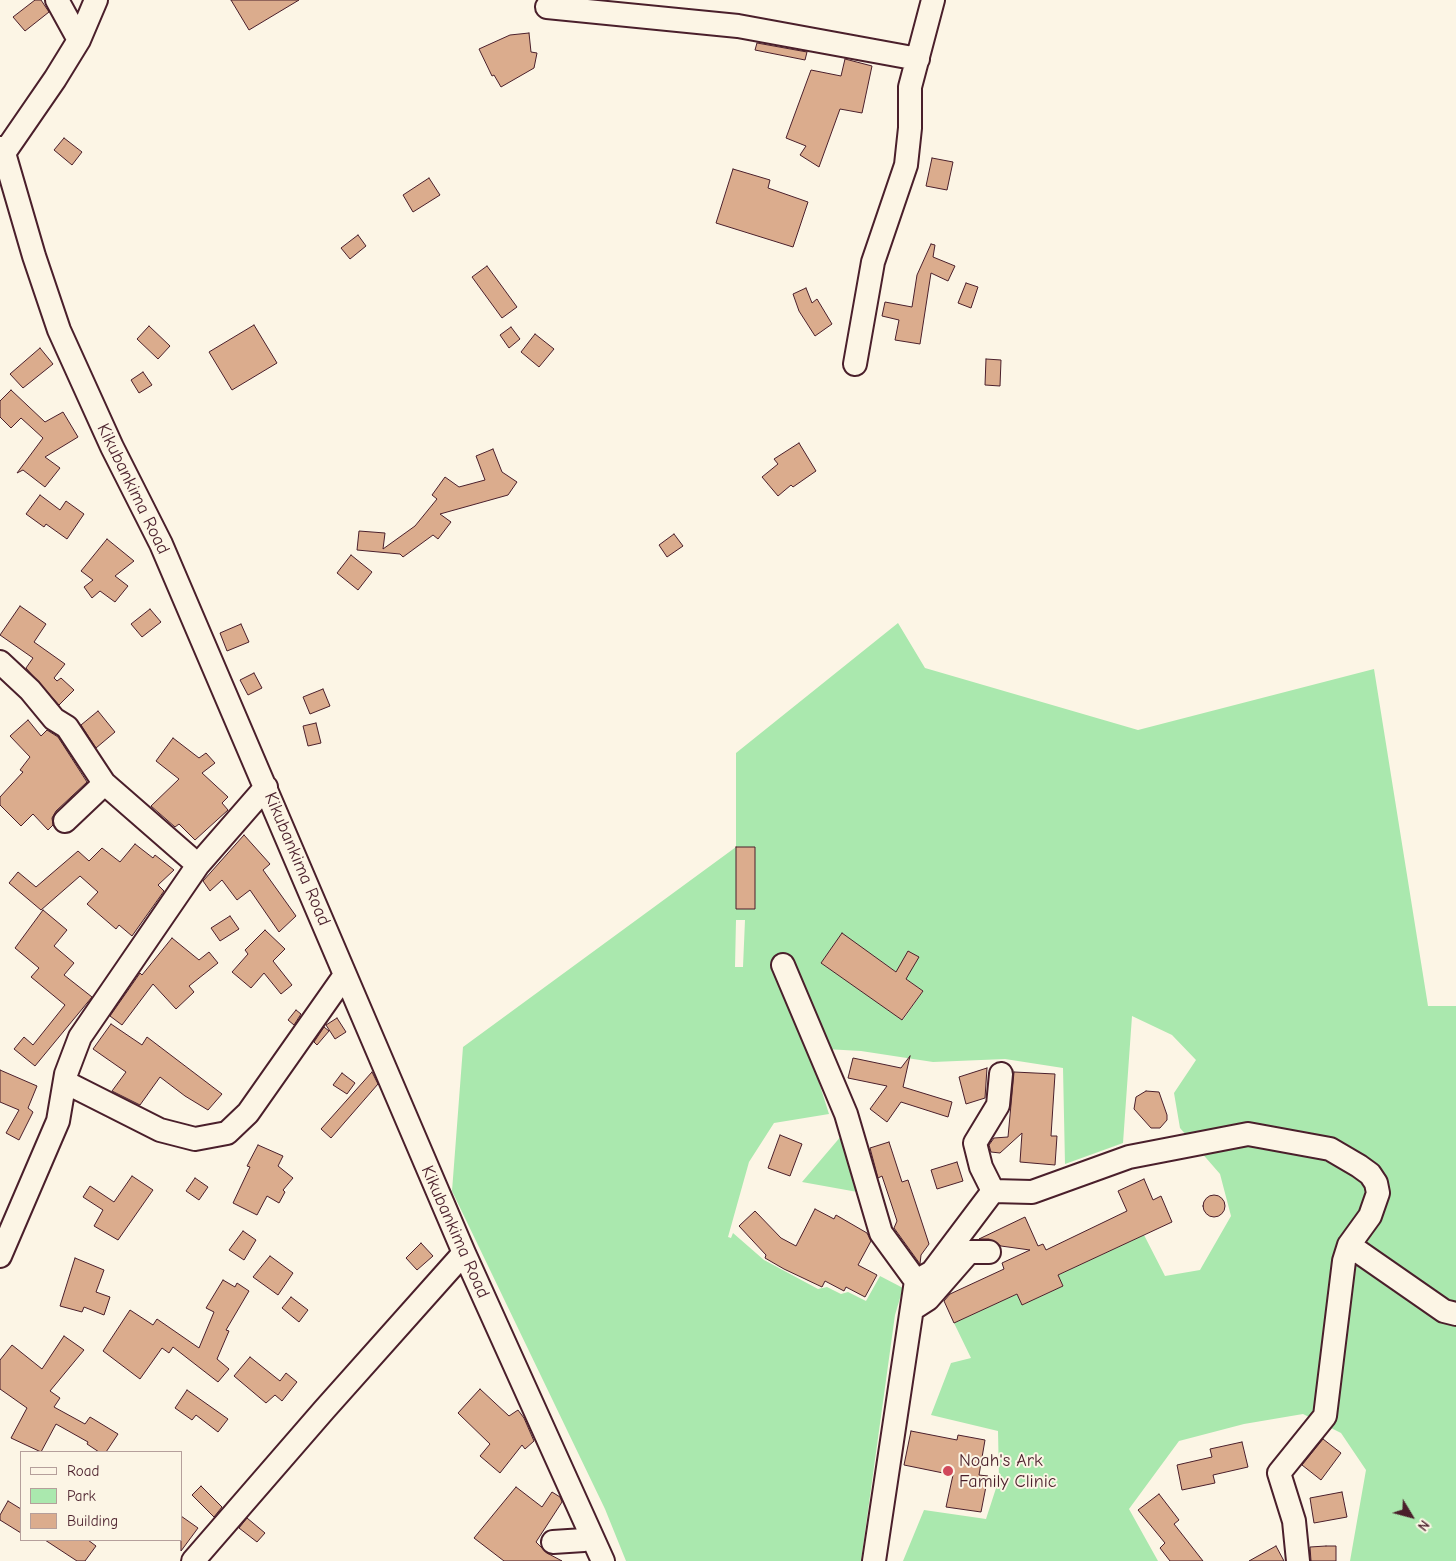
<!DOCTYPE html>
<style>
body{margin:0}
#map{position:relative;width:1456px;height:1561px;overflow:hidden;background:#fcf5e5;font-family:"Comic Neue",sans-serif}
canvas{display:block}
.legend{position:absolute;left:20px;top:1451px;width:162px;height:90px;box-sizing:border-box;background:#fcf5e5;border:1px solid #b59f9b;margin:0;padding:6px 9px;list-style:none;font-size:15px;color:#4a1f2b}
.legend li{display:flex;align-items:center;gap:10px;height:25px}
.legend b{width:25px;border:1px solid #b59f9b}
.north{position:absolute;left:1386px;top:1491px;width:50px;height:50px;-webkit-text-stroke:4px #fcf5e5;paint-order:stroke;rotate:127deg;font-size:14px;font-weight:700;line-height:20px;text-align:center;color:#4a1f2b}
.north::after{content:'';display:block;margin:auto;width:18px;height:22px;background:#4a1f2b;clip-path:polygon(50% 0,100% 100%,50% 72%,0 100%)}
</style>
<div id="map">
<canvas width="1456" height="1561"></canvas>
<ul class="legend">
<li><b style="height:6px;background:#fcf5e5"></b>Road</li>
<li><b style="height:14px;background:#aae8ae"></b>Park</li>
<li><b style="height:14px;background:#dbac8d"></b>Building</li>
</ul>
<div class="north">N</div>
</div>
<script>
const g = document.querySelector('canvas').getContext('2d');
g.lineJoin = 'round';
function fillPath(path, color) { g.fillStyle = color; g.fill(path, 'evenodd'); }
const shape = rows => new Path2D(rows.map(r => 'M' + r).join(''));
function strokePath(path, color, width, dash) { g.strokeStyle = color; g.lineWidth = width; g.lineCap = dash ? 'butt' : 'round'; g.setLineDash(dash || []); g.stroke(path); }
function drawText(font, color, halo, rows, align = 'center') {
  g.font = font + ' "Comic Neue",sans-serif'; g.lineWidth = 4; g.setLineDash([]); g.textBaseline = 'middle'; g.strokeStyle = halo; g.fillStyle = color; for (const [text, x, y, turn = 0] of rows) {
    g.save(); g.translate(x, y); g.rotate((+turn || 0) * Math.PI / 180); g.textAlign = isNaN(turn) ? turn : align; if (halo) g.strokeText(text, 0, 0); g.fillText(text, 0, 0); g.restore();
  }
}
const green = shape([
 [898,623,925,668,1138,730,1374,669,1428,1006,1456,1006,1456,1561,1350,1561,1366,1470,1341,1433,1303,1414,1244,1424,1179,1441,1129,1509,1158,1561,903,1561,924,1510,986,1519,999,1479,998,1431,931,1415,951,1363,971,1358,954,1323,1017,1294,1022,1305,1063,1286,1058,1275,1144,1235,1165,1276,1200,1270,1231,1216,1220,1174,1180,1128,1174,1093,1196,1060,1172,1035,1132,1016,1123,1143,1065,1164,1063,1068,1005,1059,933,1062,861,1051,808,1048,829,1114,774,1123,749,1162,728,1237,731,1238,733,1233,764,1260,818,1289,827,1287,841,1294,848,1292,866,1301,880,1276,903,1288,895,1315,861,1561,626,1561,605,1509,452,1191,463,1047,736,847,736,753],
 [736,847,755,847,755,909,736,909],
 [736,920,745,920,743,967,735,967],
 [842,934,923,991,903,1020,821,963],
 [842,1135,863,1193,802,1182]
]);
const building = shape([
 [35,0,41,0,49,12,25,31,13,17,35,0],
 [231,0,299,0,249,30,231,0],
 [529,33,531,52,537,53,534,68,501,87,494,75,492,76,479,49,510,35,529,33],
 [757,43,807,52,805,60,755,50,757,43],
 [845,59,872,66,862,113,840,109,819,167,800,155,806,146,786,138,811,70,841,76,845,59],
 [64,138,82,152,72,165,54,150,64,138],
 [932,158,953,162,947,190,926,186,932,158],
 [733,169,770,180,768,188,808,202,793,247,716,223,733,169],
 [429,178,440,195,413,212,403,195,429,178],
 [358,235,366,246,350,259,341,248,358,235],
 [931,244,935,245,933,257,955,266,948,281,931,273,920,344,895,340,899,320,882,316,885,302,912,307,917,275,931,244],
 [487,266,517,307,502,318,472,277,487,266],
 [966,283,978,287,971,308,958,303,966,283],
 [806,288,812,303,817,299,832,324,815,336,799,311,793,294,806,288],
 [254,325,277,363,232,390,209,352,254,325],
 [149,326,170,346,158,359,137,339,149,326],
 [511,327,520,339,509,348,500,335,511,327],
 [535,334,554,349,539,367,521,352,535,334],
 [40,348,53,364,23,388,10,374,40,348],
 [986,359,1001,360,1000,386,985,385,986,359],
 [143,372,152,385,139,393,131,380,143,372],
 [11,390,45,422,63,412,78,437,45,457,60,468,45,487,23,470,17,473,43,438,21,418,11,428,0,417,0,401,11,390],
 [799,443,816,471,793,487,791,485,778,496,762,477,778,464,774,459,799,443],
 [493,449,502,472,517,482,508,495,440,514,451,522,438,539,433,535,403,557,400,554,357,550,359,531,385,533,383,549,415,526,437,499,432,495,445,477,459,487,485,480,476,456,493,449],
 [40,495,60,510,66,501,84,514,67,539,46,524,44,527,26,514,40,495],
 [674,534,683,546,667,557,659,545,674,534],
 [107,539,134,561,115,576,128,586,115,602,100,591,92,598,84,587,93,580,81,571,107,539],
 [351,555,372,572,358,590,337,573,351,555],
 [20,606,46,624,34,642,65,664,54,678,57,681,61,678,74,690,59,705,26,668,33,658,0,635,20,606],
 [150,609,161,622,142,637,131,624,150,609],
 [241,624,249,642,227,651,220,633,241,624],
 [254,673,262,688,248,695,240,680,254,673],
 [323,689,330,706,310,714,303,697,323,689],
 [98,711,115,732,96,748,81,725,98,711],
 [28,720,41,736,47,730,58,737,87,782,56,811,52,818,53,825,48,830,33,814,21,826,0,805,0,797,23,772,20,770,30,757,10,736,28,720],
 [316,723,321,743,308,746,303,726,316,723],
 [173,738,199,758,206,753,215,763,202,773,228,797,222,803,228,810,195,840,179,824,175,827,151,806,179,779,156,761,173,738],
 [244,835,270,864,263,870,296,916,279,932,250,890,237,900,222,880,210,891,203,881,244,835],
 [135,844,153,858,155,855,174,870,158,885,164,891,132,936,119,925,116,929,87,904,98,892,80,876,41,910,9,883,18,872,36,887,78,851,89,861,102,848,120,862,135,844],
 [736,847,755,847,755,909,736,909,736,847],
 [43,910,67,930,54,946,74,963,64,975,92,997,35,1066,14,1049,24,1037,33,1045,65,1005,31,977,39,968,15,948,43,910],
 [230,916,239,929,220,941,211,928,230,916],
 [265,930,285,949,273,961,292,985,281,994,264,973,251,988,232,972,248,954,245,950,265,930],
 [842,933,896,972,908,951,919,957,906,979,923,991,902,1020,821,963,842,933],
 [172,938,199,960,209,952,218,963,189,986,194,992,176,1009,153,984,122,1025,110,1016,140,973,142,975,172,938],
 [296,1010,301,1014,294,1025,288,1020,296,1010],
 [337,1018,346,1032,335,1039,326,1025,337,1018],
 [111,1024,142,1045,147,1037,222,1094,208,1110,185,1096,160,1077,140,1105,112,1091,126,1072,93,1049,111,1024],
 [324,1027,329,1031,317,1045,314,1042,324,1027],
 [910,1056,903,1087,952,1102,948,1117,901,1102,887,1122,870,1109,887,1086,848,1078,853,1058,901,1068,910,1056],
 [987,1068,985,1098,966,1104,959,1077,987,1068],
 [0,1070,37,1086,28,1108,33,1112,19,1140,6,1133,19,1110,0,1102,0,1070],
 [372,1072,378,1084,331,1138,321,1129,372,1072],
 [1014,1072,1055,1074,1051,1136,1057,1136,1055,1165,1020,1162,1022,1133,1000,1153,991,1152,989,1145,994,1138,1008,1137,1014,1072],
 [342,1073,355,1083,347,1094,333,1085,342,1073],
 [1146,1091,1159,1092,1167,1115,1167,1120,1160,1128,1151,1128,1134,1109,1136,1097,1146,1091],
 [780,1135,802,1144,790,1176,768,1168,780,1135],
 [889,1142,902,1182,908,1180,929,1244,921,1255,920,1264,894,1228,897,1221,882,1176,878,1178,870,1148,889,1142],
 [258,1145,283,1156,278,1166,293,1178,283,1190,285,1192,279,1203,267,1196,257,1215,233,1203,250,1167,247,1166,258,1145],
 [957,1162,963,1181,937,1189,931,1170,957,1162],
 [132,1176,153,1190,118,1240,94,1226,103,1210,83,1197,90,1186,114,1202,132,1176],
 [195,1178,208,1187,199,1200,186,1191,195,1178],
 [1144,1179,1153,1200,1161,1196,1172,1222,1058,1275,1063,1286,1022,1305,1017,1294,954,1323,944,1301,950,1294,1004,1269,1002,1263,1030,1250,1001,1246,989,1239,979,1239,1025,1217,1038,1246,1043,1244,1046,1250,1127,1211,1118,1191,1144,1179],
 '1203 1206a11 11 0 1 1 22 0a11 11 0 1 1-22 0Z',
 [815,1209,834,1219,836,1215,867,1233,871,1241,858,1265,877,1275,865,1297,846,1287,844,1291,825,1281,822,1287,784,1269,765,1258,766,1255,739,1226,755,1211,781,1238,796,1246,815,1209],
 [243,1231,256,1240,244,1260,229,1250,243,1231],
 [421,1243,433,1256,417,1270,406,1258,421,1243],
 [270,1256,293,1273,278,1295,253,1277,270,1256],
 [75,1258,104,1270,96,1292,110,1297,104,1315,84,1307,82,1312,60,1306,75,1258],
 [223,1280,235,1287,237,1283,249,1291,226,1330,229,1331,217,1359,229,1369,218,1382,173,1347,169,1353,162,1348,140,1379,103,1351,130,1310,153,1325,157,1319,199,1348,214,1312,206,1308,223,1280],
 [291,1297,308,1310,299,1322,282,1308,291,1297],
 [64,1336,84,1350,50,1391,60,1398,54,1407,85,1424,90,1417,118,1434,106,1452,99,1452,87,1444,88,1442,56,1424,41,1452,11,1438,27,1408,0,1389,0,1360,12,1345,42,1369,64,1336],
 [250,1357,280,1381,286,1373,297,1382,282,1401,275,1395,266,1403,234,1376,250,1357],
 [480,1389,509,1416,518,1410,524,1418,534,1441,525,1449,522,1445,500,1473,480,1456,490,1444,458,1413,480,1389],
 [187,1390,228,1419,218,1432,196,1415,192,1420,175,1408,187,1390],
 [911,1431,957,1440,958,1435,985,1440,979,1475,988,1476,981,1512,946,1507,953,1475,904,1465,911,1431],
 [1323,1439,1341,1453,1321,1480,1302,1465,1323,1439],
 [1242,1442,1248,1467,1213,1475,1215,1483,1182,1490,1177,1465,1212,1457,1210,1449,1242,1442],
 [201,1486,222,1507,214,1517,192,1495,201,1486],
 [516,1487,542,1507,552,1492,560,1497,562,1502,536,1542,547,1553,562,1561,504,1561,474,1538,516,1487],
 [1342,1492,1347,1517,1314,1523,1310,1498,1342,1492],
 [1159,1494,1179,1520,1174,1524,1203,1561,1170,1561,1160,1548,1165,1543,1138,1510,1159,1494],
 [8,1501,21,1509,21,1533,0,1520,0,1515,8,1501],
 [181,1516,198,1528,181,1551,181,1516],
 [247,1518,265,1533,257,1542,239,1528,247,1518],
 [45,1540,88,1540,96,1546,85,1561,77,1561,45,1540],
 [1276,1546,1284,1561,1249,1561,1276,1546],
 [1326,1546,1336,1546,1336,1561,1311,1561,1310,1547,1326,1546]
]);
const minor = shape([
 [57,0,79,40],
 [547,7,738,26,918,59],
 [0,148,4,153,34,256,59,330,112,447,161,544,464,1253,603,1561],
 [4,153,55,79,79,40,96,0],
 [855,364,873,262,906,165,910,128,910,87,933,0],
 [0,662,30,690,54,719,67,727,104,783,198,865],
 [65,821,104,784],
 [783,965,846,1114,881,1233,916,1281,874,1561],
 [65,1082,160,1130,195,1139,227,1133,248,1113,345,975],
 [993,1191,981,1167,975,1143,998,1105,1001,1074],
 [1349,1245,1444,1311,1456,1314],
 [0,1256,58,1121,66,1074,80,1037,198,865,266,787],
 [916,1281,932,1272,993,1191,1032,1192,1129,1157,1248,1134,1330,1149,1359,1166,1370,1174,1376,1183,1378,1193,1370,1216,1349,1245,1344,1261,1325,1416,1279,1473,1294,1521,1298,1561],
 [914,1308,928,1299,969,1252,989,1252],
 [553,1542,584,1540,591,1536],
 [193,1561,324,1410,464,1253]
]);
const markers = [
 [948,1471,6,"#d1495b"]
];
const streetNames = [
 ["Kikubankima Road",133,489,64],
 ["Kikubankima Road",297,859,67],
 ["Kikubankima Road",455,1232,66]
];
const poiNames = [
 ["Noah's Ark",959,1461],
 ["Family Clinic",959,1482]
];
fillPath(green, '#aae8ae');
fillPath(building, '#dbac8d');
strokePath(building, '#4a1f2b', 1);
strokePath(minor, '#4a1f2b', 26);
strokePath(minor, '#fcf5e5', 22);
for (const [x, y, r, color] of markers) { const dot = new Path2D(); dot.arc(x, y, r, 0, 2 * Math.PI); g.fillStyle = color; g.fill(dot); strokePath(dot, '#fcf5e5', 2); }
drawText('18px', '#4a1f2b', '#fcf5e5', streetNames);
drawText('18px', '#4a1f2b', '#fcf5e5', poiNames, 'left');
</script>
